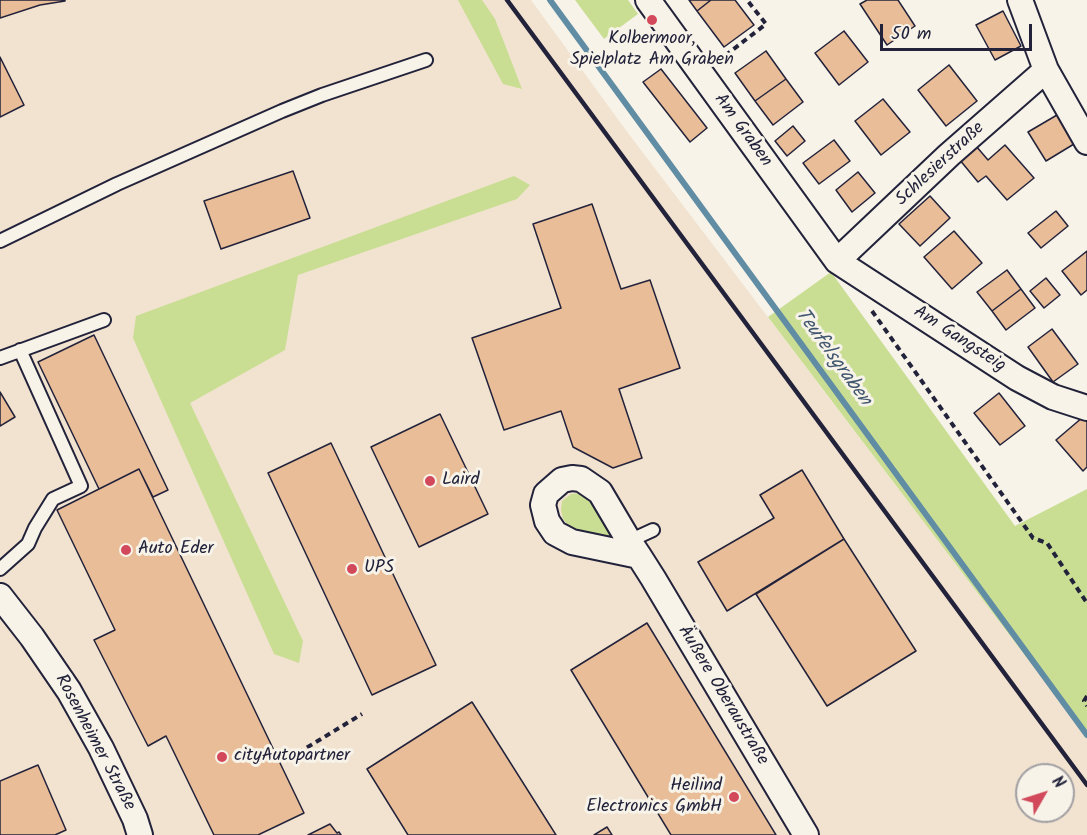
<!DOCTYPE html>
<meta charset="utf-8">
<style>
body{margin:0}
#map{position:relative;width:1087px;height:835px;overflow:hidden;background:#f7f3e8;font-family:Kalam,sans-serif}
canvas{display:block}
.north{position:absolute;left:1015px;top:763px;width:60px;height:60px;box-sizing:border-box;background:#f7f3e8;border:2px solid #a29fa3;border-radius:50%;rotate:51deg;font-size:16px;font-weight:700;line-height:24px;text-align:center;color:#22223b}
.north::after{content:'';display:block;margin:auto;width:21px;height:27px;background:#d1495b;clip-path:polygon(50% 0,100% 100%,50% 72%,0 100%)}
.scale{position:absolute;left:880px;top:24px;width:152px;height:27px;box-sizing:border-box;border:3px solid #22223b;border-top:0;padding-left:8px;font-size:18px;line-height:21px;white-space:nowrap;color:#22223b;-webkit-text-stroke:4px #f7f3e8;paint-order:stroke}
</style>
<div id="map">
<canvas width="1087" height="835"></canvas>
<div class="north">N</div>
<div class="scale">50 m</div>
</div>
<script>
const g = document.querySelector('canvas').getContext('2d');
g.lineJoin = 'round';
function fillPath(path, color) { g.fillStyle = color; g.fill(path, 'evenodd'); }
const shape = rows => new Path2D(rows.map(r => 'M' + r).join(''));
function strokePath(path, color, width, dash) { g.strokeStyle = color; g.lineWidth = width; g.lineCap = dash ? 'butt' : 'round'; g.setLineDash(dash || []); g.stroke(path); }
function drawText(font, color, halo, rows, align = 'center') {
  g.font = font + ' Kalam,sans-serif'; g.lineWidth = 6; g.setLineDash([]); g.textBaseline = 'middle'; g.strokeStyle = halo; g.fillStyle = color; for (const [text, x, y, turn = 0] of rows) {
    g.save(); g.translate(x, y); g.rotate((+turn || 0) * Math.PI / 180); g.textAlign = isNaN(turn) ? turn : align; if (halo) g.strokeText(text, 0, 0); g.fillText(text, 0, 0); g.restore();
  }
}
const built = shape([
 [0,0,531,0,628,133,1087,737,1087,835,0,835],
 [1027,775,1063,775,1063,811,1027,811]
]);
const green = shape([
 [458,0,482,0,495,19,522,89,503,84],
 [575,0,628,0,638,14,604,39],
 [514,176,530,185,517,199,298,275,285,350,190,403,303,641,299,663,274,654,133,338,136,316],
 [831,272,1015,526,1087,489,1087,737,768,317],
 [582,493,591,500,610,532,608,538,579,533,570,527,563,519,561,510,562,501,571,494]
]);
const stream = shape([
 [550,0,1087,735]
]);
const building = shape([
 [0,0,65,0,65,1,40,5,0,18,0,0],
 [689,0,711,0,697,11,689,0],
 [711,0,735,0,754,25,724,47,697,11,711,0],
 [867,0,898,0,915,26,887,45,860,4,867,0],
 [1003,11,1021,46,995,60,976,25,1003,11],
 [844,31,868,62,839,85,815,53,844,31],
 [766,51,786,79,755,101,735,73,766,51],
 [0,57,24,105,0,117,0,57],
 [949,65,977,101,946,126,918,90,949,65],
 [661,69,707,128,690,142,643,82,661,69],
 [786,79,803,102,773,125,755,101,786,79],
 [883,99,910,132,881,155,855,121,883,99],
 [1057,115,1074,144,1046,161,1028,132,1057,115],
 [793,126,805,141,787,156,775,141,793,126],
 [834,140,850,161,819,184,803,163,834,140],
 [1005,145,1034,178,1007,200,986,176,978,182,959,159,976,146,988,160,1005,145],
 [293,171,310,218,221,249,204,201,293,171],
 [858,172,875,193,852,212,836,190,858,172],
 [930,196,950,218,920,246,899,224,930,196],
 [592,204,621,289,650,280,680,368,619,389,642,458,613,468,573,447,561,411,504,430,472,338,561,308,533,224,592,204],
 [1056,211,1068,226,1041,248,1028,233,1056,211],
 [954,231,982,263,952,289,924,257,954,231],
 [1087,251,1087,290,1081,295,1062,271,1087,251],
 [1007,270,1021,289,992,311,977,292,1007,270],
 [1046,278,1060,295,1044,308,1030,291,1046,278],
 [1021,289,1035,308,1006,330,992,311,1021,289],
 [1052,329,1078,364,1053,382,1028,347,1052,329],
 [94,335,168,490,153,497,139,469,99,489,38,362,94,335],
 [0,392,15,417,0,426,0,392],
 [999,393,1025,426,1000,445,974,413,999,393],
 [440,414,488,514,419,547,371,447,440,414],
 [1083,417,1087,422,1087,467,1083,471,1056,440,1083,417],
 [331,443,436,665,372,695,268,473,331,443],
 [139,469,304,813,258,835,214,835,166,736,148,746,94,640,115,630,57,510,139,469],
 [802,470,844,539,727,611,698,562,774,518,760,495,802,470],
 [844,539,916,651,827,706,756,594,844,539],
 [647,623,776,835,671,835,571,670,647,623],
 [472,702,556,835,408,835,367,769,472,702],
 [38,765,66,830,55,835,0,835,0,781,38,765],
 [330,824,337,833,339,832,341,835,308,835,330,824],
 [607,827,612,835,594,835,607,827]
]);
const path = shape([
 [717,62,766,24,747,0],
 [872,311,1033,538,1047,543,1087,603],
 [1087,696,1084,701,1087,706],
 [298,753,362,714]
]);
const service = shape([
 [0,241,117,184,282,111,322,95,426,60],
 [0,358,104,320],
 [629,541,653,530],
 [0,569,28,544,35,528,53,499,81,486,20,350]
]);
const minor = shape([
 [648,0,837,261,1017,378,1053,397,1087,408],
 [1046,70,1087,142],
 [837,261,949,155,1046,70,1020,0],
 [639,556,572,542,555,533,547,521,543,505,546,494,562,480,572,478,581,479,600,492,629,541,639,556,653,578,806,835],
 [0,596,32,637,69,691,101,748,135,819,140,835]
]);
const rail = shape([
 [507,0,1087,785]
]);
const markers = [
 [652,20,6,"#d1495b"],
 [430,481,6,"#d1495b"],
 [126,550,6,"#d1495b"],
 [352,569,6,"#d1495b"],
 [222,757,6,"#d1495b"],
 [734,797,6,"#d1495b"]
];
const poiNames = [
 ["Kolbermoor,",652,40,"center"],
 ["Spielplatz Am Graben",652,61,"center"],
 ["Laird",442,481],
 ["Auto Eder",138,550],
 ["UPS",364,569],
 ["cityAutopartner",234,757],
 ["Heilind",722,787,"right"],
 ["Electronics GmbH",722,808,"right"]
];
const streetNames = [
 ["Am Graben",742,131,54],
 ["Schlesierstraße",941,165,-43],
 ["Am Gangsteig",959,340,33],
 ["Äußere Oberaustraße",722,696,59],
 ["Rosenheimer Straße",94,743,62]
];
const waterNames = [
 ["Teufelsgraben",832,358,54]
];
fillPath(built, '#f2e3d0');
fillPath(green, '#c9de93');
strokePath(stream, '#608ca4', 6);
fillPath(building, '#e8bd98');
strokePath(building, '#22223b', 1.5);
strokePath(service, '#22223b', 16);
strokePath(minor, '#22223b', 28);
strokePath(path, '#22223b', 4, [6, 4.5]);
strokePath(service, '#f7f3e8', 12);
strokePath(minor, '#f7f3e8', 24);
strokePath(rail, '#22223b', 4.5);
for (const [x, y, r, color] of markers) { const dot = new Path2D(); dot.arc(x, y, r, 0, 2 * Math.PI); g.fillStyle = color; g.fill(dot); strokePath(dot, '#f7f3e8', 2); }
drawText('18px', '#22223b', '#f7f3e8', poiNames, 'left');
drawText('18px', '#22223b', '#f7f3e8', streetNames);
drawText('italic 20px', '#415770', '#f7f3e8', waterNames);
</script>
